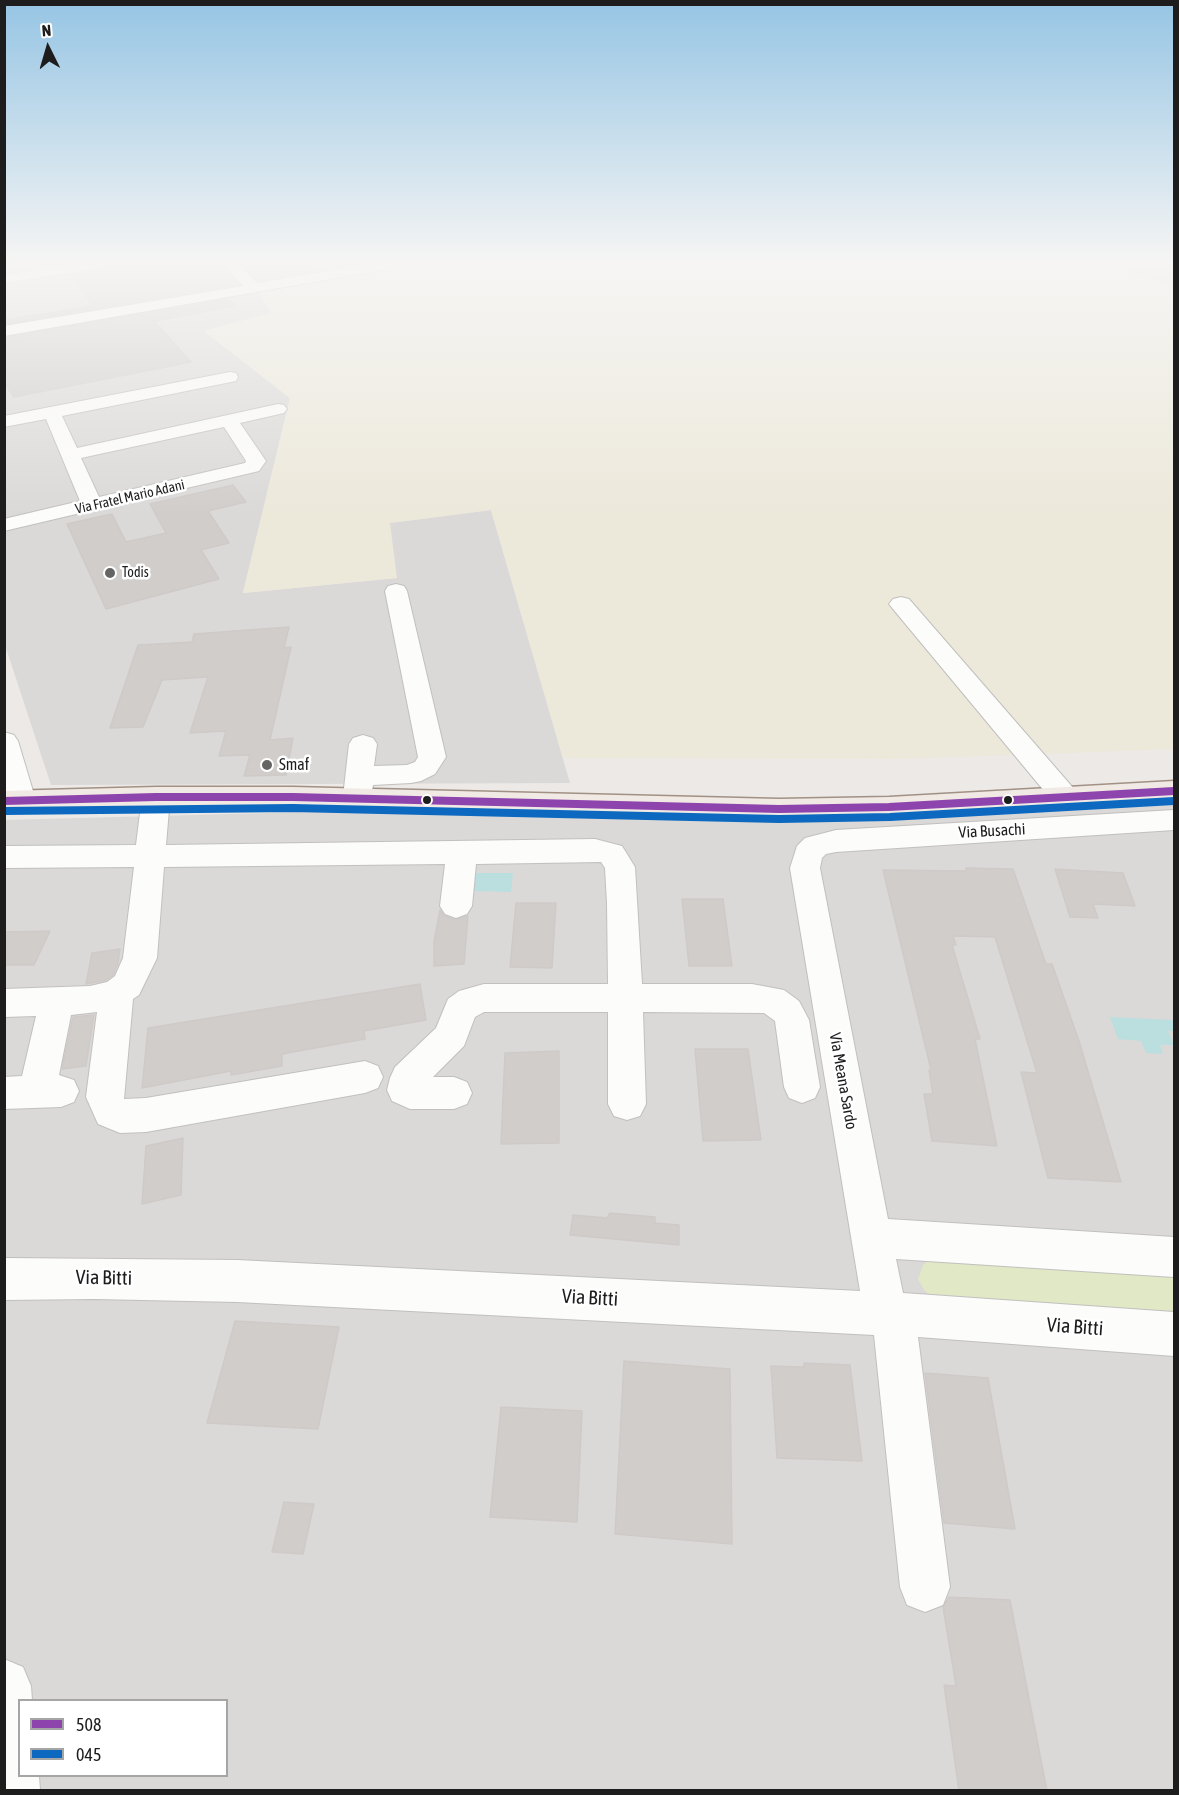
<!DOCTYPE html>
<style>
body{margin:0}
#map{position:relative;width:1179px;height:1795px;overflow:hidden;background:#ece9e6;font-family:"Asap Condensed",sans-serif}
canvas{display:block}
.frame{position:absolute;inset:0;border:6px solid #1d1d1d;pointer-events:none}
.legend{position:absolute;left:18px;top:1699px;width:210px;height:78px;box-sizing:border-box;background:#fff;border:2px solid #a5a5a5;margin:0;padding:8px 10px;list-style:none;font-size:18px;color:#1d1d1d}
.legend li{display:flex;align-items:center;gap:12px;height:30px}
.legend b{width:30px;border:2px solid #a5a5a5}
.north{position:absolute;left:18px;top:18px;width:60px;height:60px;-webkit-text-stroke:4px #fff;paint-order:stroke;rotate:355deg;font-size:16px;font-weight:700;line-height:24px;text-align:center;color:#1d1d1d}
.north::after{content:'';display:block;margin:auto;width:21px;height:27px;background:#1d1d1d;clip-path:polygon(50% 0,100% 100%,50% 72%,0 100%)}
</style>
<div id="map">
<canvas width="1179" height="1795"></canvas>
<div class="frame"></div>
<ul class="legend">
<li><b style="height:8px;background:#8e44ad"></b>508</li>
<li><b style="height:8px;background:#0c69bf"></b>045</li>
</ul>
<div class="north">N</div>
</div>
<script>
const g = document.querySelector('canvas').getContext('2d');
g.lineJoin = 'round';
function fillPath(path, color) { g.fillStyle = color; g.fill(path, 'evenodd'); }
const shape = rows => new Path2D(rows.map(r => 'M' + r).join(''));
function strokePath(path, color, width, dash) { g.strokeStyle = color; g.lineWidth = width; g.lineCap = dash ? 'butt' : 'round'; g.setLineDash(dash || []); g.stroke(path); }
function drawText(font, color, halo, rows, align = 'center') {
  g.font = font + ' "Asap Condensed",sans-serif'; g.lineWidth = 5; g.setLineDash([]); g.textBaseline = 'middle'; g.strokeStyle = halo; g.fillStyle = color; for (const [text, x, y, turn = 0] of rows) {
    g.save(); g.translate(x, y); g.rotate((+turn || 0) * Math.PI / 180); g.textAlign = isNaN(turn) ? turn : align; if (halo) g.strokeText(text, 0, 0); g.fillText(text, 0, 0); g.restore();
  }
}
const residential = shape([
 [4,264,413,264,259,291,272,313,204,331,290,398,243,593,396,578,389,523,491,510,570,783,51,785,5,645],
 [1105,264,1174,264,1174,288],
 [1174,789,1174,1790,5,1790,4,820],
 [20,1700,226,1700,226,1776,20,1776]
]);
const farmland = shape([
 [413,264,1105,264,1174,288,1174,749,902,759,563,758,491,510,390,523,397,578,243,593,290,398,204,331,271,313,258,291]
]);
const grass = shape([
 [943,1257,1174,1272,1174,1314,944,1298,930,1296,924,1290,918,1279,923,1265,930,1259]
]);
const water = shape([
 [472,873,513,873,511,892,471,891],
 [1110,1017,1174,1020,1174,1031,1168,1031,1174,1045,1160,1045,1163,1054,1146,1053,1141,1041,1118,1039]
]);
const building = shape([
 [111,264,221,264,239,284,4,324,4,320,93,306,73,275,102,270,111,264],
 [241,264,311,264,311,272,258,281,241,264],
 [229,299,235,306,154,321,191,362,14,397,4,383,4,338,229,299],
 [233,485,246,502,208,511,229,543,201,550,219,579,106,609,67,524,112,514,126,542,166,533,150,504,233,485],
 [289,627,284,648,291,647,270,740,293,738,286,775,244,776,250,755,219,756,226,731,190,733,208,677,162,680,143,727,110,728,138,645,192,642,194,634,289,627],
 [966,868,1013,869,1046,964,1052,964,1079,1041,1121,1182,1048,1178,1021,1072,1037,1073,995,937,953,936,956,945,952,945,980,1039,975,1039,997,1146,932,1141,924,1094,933,1094,929,1070,931,1070,883,870,966,871,966,868],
 [1055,869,1123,873,1135,906,1093,904,1098,918,1070,917,1055,869],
 [682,899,723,899,732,966,689,966,682,899],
 [516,903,556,903,552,968,510,967,516,903],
 [440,910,444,916,455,920,468,916,464,964,434,966,434,942,440,910],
 [50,931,34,965,4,965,4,932,50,931],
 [120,949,118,963,113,975,106,980,86,984,92,953,120,949],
 [420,984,426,1020,364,1031,365,1039,282,1054,282,1066,231,1075,231,1071,142,1088,148,1028,420,984],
 [94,1015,86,1066,62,1069,73,1017,94,1015],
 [695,1049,748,1049,761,1140,703,1141,695,1049],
 [559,1051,559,1143,501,1144,505,1053,559,1051],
 [183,1138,181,1195,142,1204,146,1146,183,1138],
 [610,1213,655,1217,655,1223,679,1225,679,1245,570,1235,573,1215,607,1218,610,1213],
 [235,1321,339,1327,318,1429,207,1423,235,1321],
 [624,1361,730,1369,732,1544,615,1534,624,1361],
 [804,1363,850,1365,862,1461,777,1458,771,1366,804,1367,804,1363],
 [925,1373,988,1378,1015,1529,944,1523,925,1373],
 [501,1407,582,1411,577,1522,490,1517,501,1407],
 [284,1502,314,1504,303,1554,272,1552,284,1502],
 [949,1597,1010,1600,1047,1791,959,1791,944,1685,956,1686,943,1607,949,1597]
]);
const minor = shape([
 [76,264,109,264,102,268,4,283,4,275,76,264],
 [223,264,238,264,257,283,371,264,401,264,394,268,4,336,4,326,243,286,223,264],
 [230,372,236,373,238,377,236,381,62,416,77,448,278,404,284,405,287,409,284,413,240,423,266,461,259,471,4,531,4,519,80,501,46,419,4,427,4,416,230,372],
 [224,427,246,461,245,463,99,497,81,458,224,427],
 [396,584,404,586,407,591,446,757,435,774,421,781,411,783,373,785,371,797,367,804,357,807,347,804,343,797,349,744,353,738,363,735,373,738,377,744,374,766,407,765,415,762,418,757,385,591,388,586,396,584],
 [901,597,909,599,1075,790,1079,797,1075,804,1065,807,1055,804,893,609,889,604,893,599,901,597],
 [4,732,14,735,18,741,36,801,32,808,22,811,12,808,8,801,4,790,4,732],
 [156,787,166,790,170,797,166,845,595,839,622,846,635,867,642,984,752,984,784,990,799,1001,809,1020,820,1087,815,1098,802,1103,789,1098,784,1087,775,1021,764,1013,643,1012,646,1104,640,1116,627,1120,614,1116,608,1104,608,1012,484,1012,475,1017,464,1046,433,1077,454,1077,467,1082,472,1093,467,1104,454,1109,410,1109,392,1101,387,1090,390,1078,395,1067,436,1028,448,999,459,991,484,984,608,984,607,903,605,868,601,862,476,864,472,906,467,914,456,918,445,914,440,906,445,864,164,867,157,958,139,995,133,999,124,1099,146,1098,365,1061,378,1066,383,1077,378,1088,365,1093,146,1132,120,1133,98,1124,86,1097,97,1012,71,1015,59,1075,74,1080,79,1091,74,1102,61,1107,4,1109,4,1077,22,1076,36,1016,4,1017,4,989,90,986,107,982,115,976,123,958,134,867,4,868,4,846,136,845,142,797,146,790,156,787],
 [1174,810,1174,830,836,852,826,854,822,858,820,868,888,1219,1174,1237,1174,1277,896,1259,903,1293,1174,1312,1174,1356,918,1337,950,1587,943,1605,925,1612,907,1605,900,1587,874,1335,237,1302,95,1299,4,1300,4,1258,237,1260,860,1291,790,868,797,846,805,838,836,830,1174,810],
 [4,1659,23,1667,31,1686,32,1700,20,1700,20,1776,39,1776,40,1790,4,1790,4,1659]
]);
const major = shape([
 [1174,781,1174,801,889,817,779,819,293,807,156,807,4,811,4,791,156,787,293,787,779,799,889,797,1174,781]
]);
const bus1 = shape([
 [4,801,156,797,293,797,779,809,889,807,1174,791]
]);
const bus2 = shape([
 [4,811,293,808,779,819,890,817,1174,801]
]);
const markers = [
 [110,573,6,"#656463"],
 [267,765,6,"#656463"],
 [427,800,5,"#1d1d1d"],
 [1008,800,5,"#1d1d1d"]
];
const farStreetnames = [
 ["Via Fratel Mario Adani",130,497,-13]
];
const farPoinames = [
 ["Todis",122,573]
];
const poiNames = [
 ["Smaf",279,765]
];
const streetNames = [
 ["Via Busachi",992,831,-3],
 ["Via Meana Sardo",843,1081,80]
];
const nearStreetnames = [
 ["Via Bitti",104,1278,1],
 ["Via Bitti",590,1298,3],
 ["Via Bitti",1075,1327,4]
];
fillPath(residential, '#dbd9d8');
fillPath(farmland, '#ece8da');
fillPath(grass, '#e0e8c6');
fillPath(water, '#bbdede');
fillPath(building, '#d0cdcb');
strokePath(building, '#cfcac8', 1.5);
strokePath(minor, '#c1c0be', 2);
strokePath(major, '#a19184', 3);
fillPath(minor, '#fcfcfb');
fillPath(major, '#f0e9e4');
strokePath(bus1, '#8e44ad', 8);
strokePath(bus2, '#0c69bf', 8);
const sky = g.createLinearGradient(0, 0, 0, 515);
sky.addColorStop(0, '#96c5e4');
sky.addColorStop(0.51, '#f6f5f4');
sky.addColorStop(1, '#f6f5f400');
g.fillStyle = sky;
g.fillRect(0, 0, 1179, 515);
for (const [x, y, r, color] of markers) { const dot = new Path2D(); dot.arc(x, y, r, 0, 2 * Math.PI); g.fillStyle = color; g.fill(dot); strokePath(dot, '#fff', 2); }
drawText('14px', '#1d1d1d', '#fff', farStreetnames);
drawText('14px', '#1d1d1d', '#fff', farPoinames, 'left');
drawText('16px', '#1d1d1d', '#fff', poiNames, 'left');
drawText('16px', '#1d1d1d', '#fff', streetNames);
drawText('20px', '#1d1d1d', '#fff', nearStreetnames);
</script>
